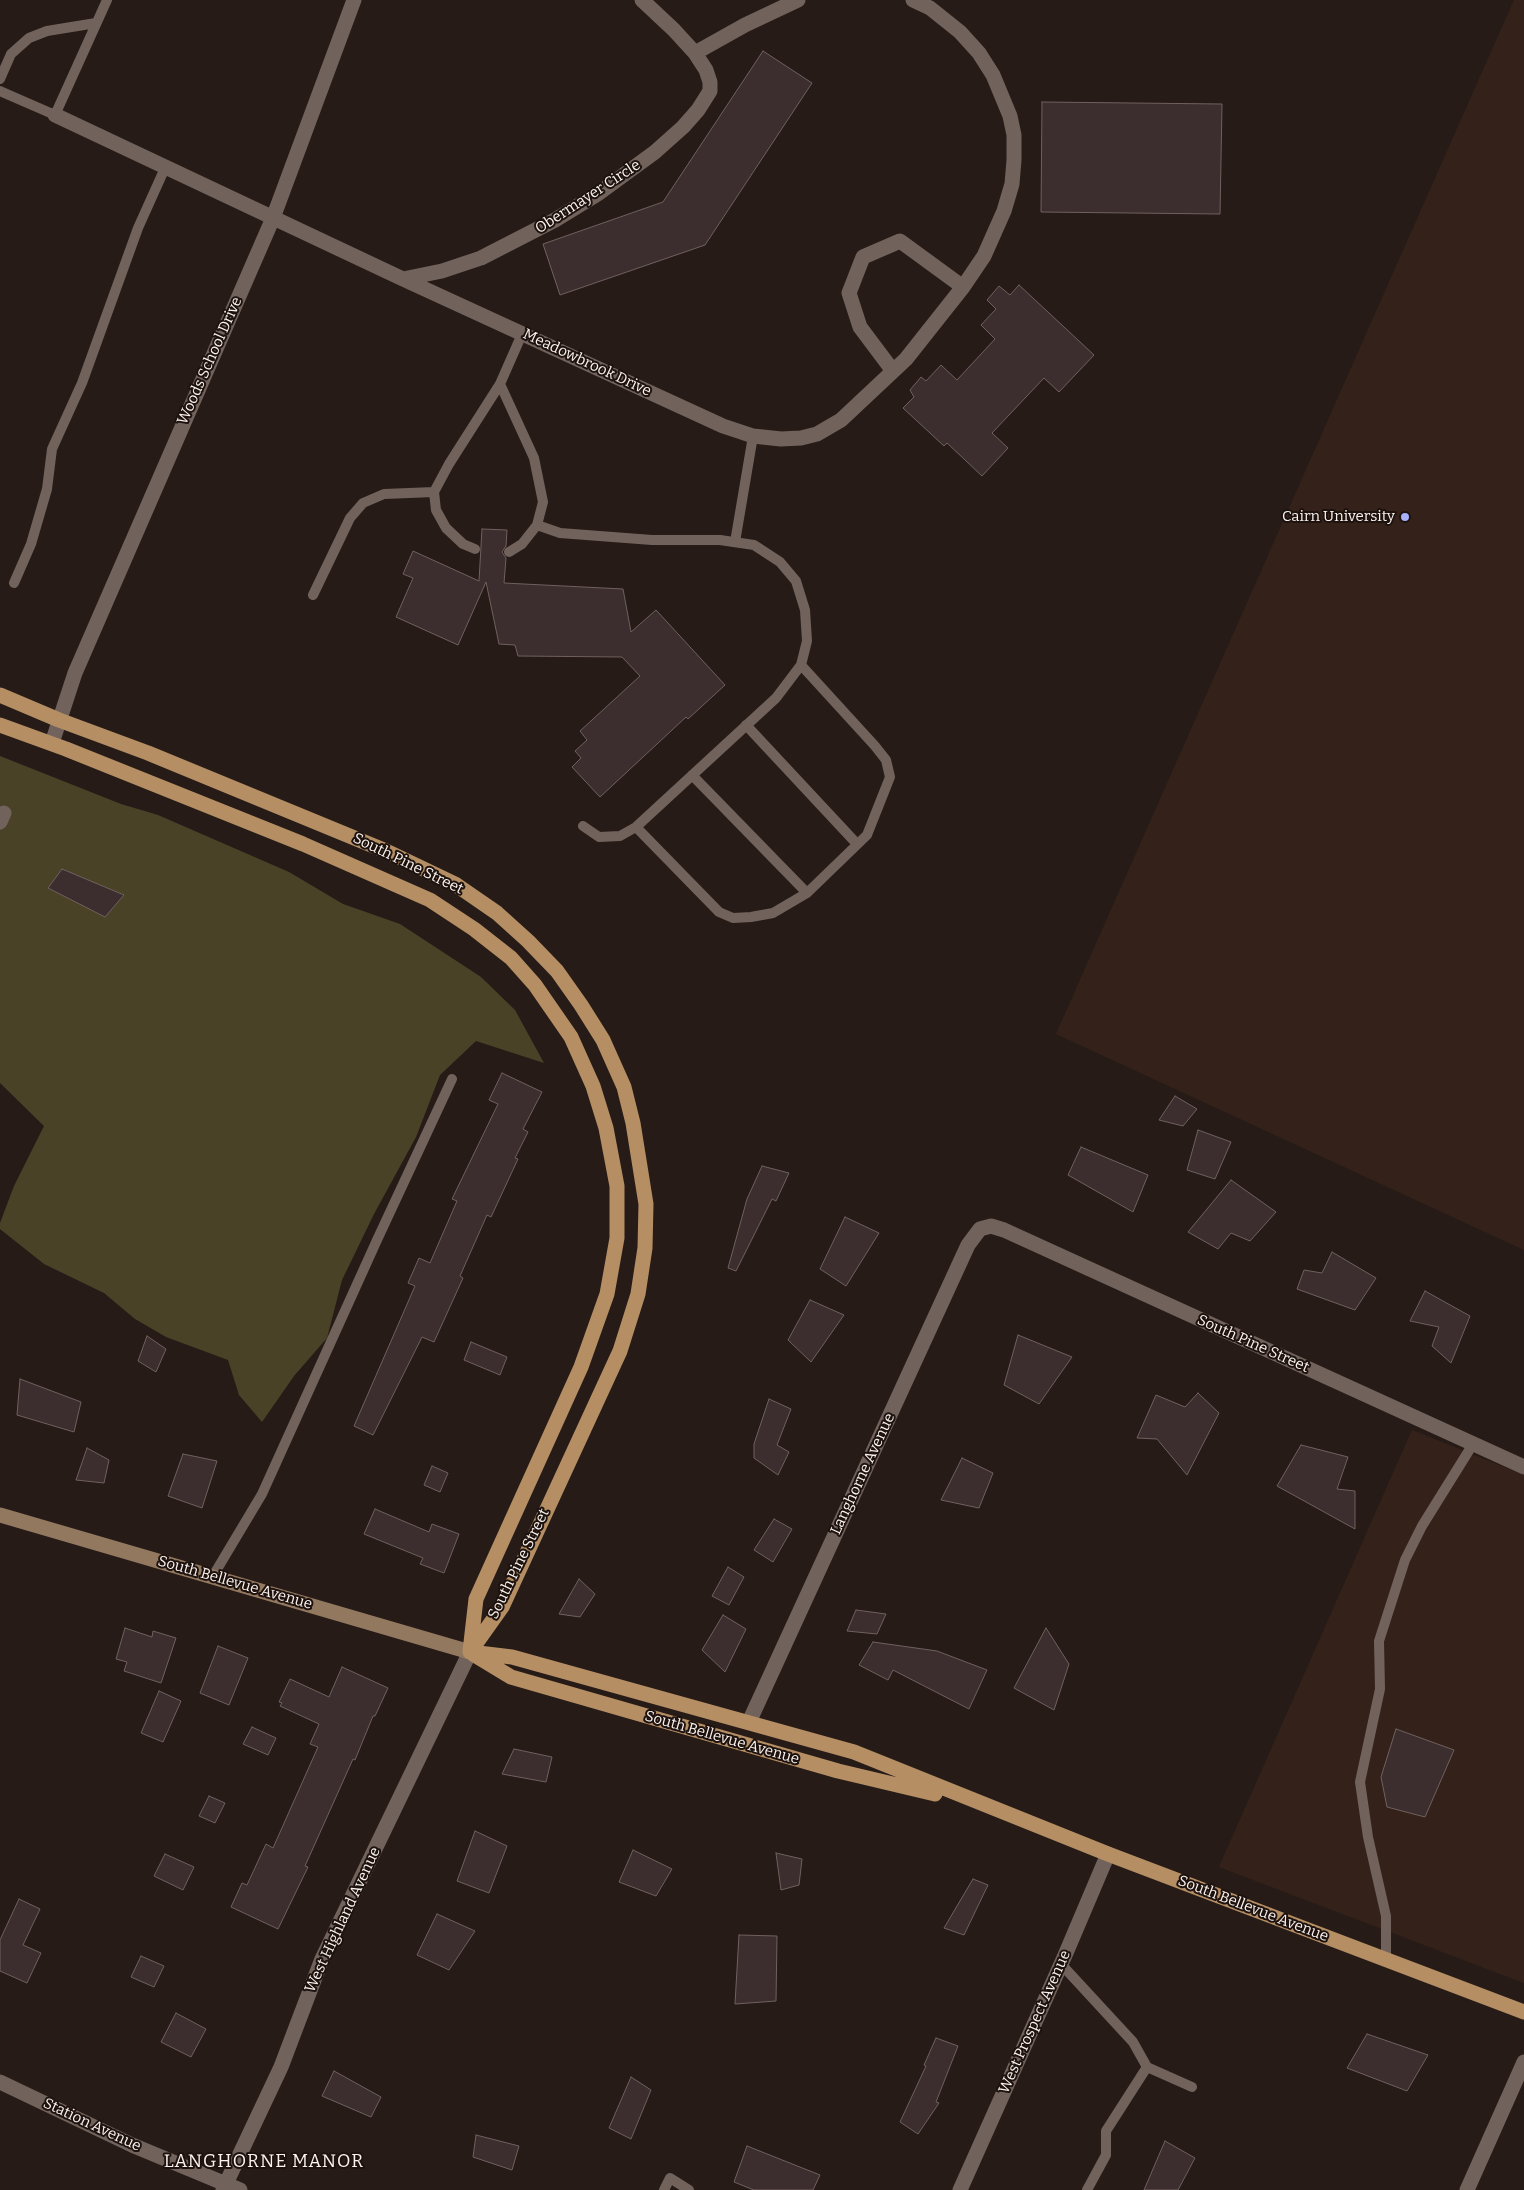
<!DOCTYPE html>
<style>
body{margin:0}
canvas{display:block;background:#261b16}
</style>
<canvas width="1524" height="2190"></canvas>
<script>
const g = document.querySelector('canvas').getContext('2d');
g.lineJoin = 'round';
function fillPath(path, color) { g.fillStyle = color; g.fill(path, 'evenodd'); }
const shape = rows => new Path2D(rows.map(r => 'M' + r).join(''));
function strokePath(path, color, width, dash) { g.strokeStyle = color; g.lineWidth = width; g.lineCap = dash ? 'butt' : 'round'; g.setLineDash(dash || []); g.stroke(path); }
function drawText(font, color, halo, rows, align = 'center') {
  g.font = font + ' Bitter,serif'; g.lineWidth = 4; g.setLineDash([]); g.textBaseline = 'middle'; g.strokeStyle = halo; g.fillStyle = color; for (const [text, x, y, turn = 0] of rows) {
    g.save(); g.translate(x, y); g.rotate((+turn || 0) * Math.PI / 180); g.textAlign = isNaN(turn) ? turn : align; if (halo) g.strokeText(text, 0, 0); g.fillText(text, 0, 0); g.restore();
  }
}
const built = shape([
 [1514,0,1524,0,1524,1250,1056,1034],
 [1412,1430,1524,1475,1524,1983,1219,1867]
]);
const green = shape([
 [0,756,121,804,158,815,289,872,343,904,400,924,481,977,515,1010,544,1063,476,1041,440,1075,416,1137,374,1214,342,1280,327,1338,294,1376,262,1422,239,1395,228,1360,166,1337,135,1319,104,1293,44,1264,0,1229,0,1223,14,1186,44,1126,0,1083]
]);
const building = shape([
 [763,51,812,83,705,245,560,295,543,244,663,202,763,51],
 [1042,102,1222,104,1220,214,1041,212,1042,102],
 [1019,285,1094,355,1059,392,1044,378,992,433,1008,448,982,476,947,443,944,446,903,408,914,397,910,390,921,377,926,381,941,365,957,380,995,339,981,325,996,309,987,300,999,286,1010,295,1019,285],
 [482,529,507,530,506,546,502,552,506,558,504,583,623,589,631,632,656,610,725,685,688,719,686,717,600,797,572,767,581,758,575,751,587,740,580,731,640,676,622,657,518,656,515,645,499,644,486,582,458,645,396,617,413,578,403,574,413,551,479,581,482,529],
 [62,869,124,895,105,917,48,888,62,869],
 [502,1073,542,1092,523,1129,528,1132,515,1158,518,1159,491,1217,487,1215,460,1276,463,1278,434,1342,422,1337,373,1435,354,1426,415,1286,408,1283,419,1258,430,1263,457,1201,452,1199,498,1104,489,1100,502,1073],
 [1175,1096,1197,1109,1183,1126,1159,1120,1175,1096],
 [1198,1130,1231,1142,1215,1179,1187,1170,1198,1130],
 [1081,1147,1148,1175,1133,1212,1068,1175,1081,1147],
 [762,1166,789,1173,776,1201,772,1199,736,1271,728,1268,747,1199,762,1166],
 [1231,1180,1276,1212,1250,1241,1231,1233,1218,1249,1188,1232,1231,1180],
 [845,1217,879,1233,846,1286,820,1269,845,1217],
 [1332,1252,1376,1278,1355,1310,1297,1289,1304,1270,1322,1273,1332,1252],
 [1425,1291,1470,1316,1451,1363,1432,1346,1439,1327,1410,1321,1425,1291],
 [810,1300,844,1315,811,1362,788,1340,810,1300],
 [1018,1335,1072,1357,1039,1404,1004,1385,1018,1335],
 [147,1336,166,1349,156,1372,138,1361,147,1336],
 [471,1342,507,1357,500,1375,464,1360,471,1342],
 [20,1379,81,1402,74,1432,17,1415,20,1379],
 [1198,1393,1219,1413,1187,1475,1157,1439,1137,1438,1156,1395,1185,1407,1198,1393],
 [769,1399,791,1409,777,1445,789,1452,778,1475,754,1458,754,1444,769,1399],
 [1301,1445,1348,1457,1337,1489,1355,1491,1355,1529,1277,1486,1301,1445],
 [87,1448,109,1460,104,1483,76,1480,87,1448],
 [183,1454,217,1461,202,1508,168,1496,183,1454],
 [962,1458,993,1473,979,1508,941,1500,962,1458],
 [432,1466,448,1473,440,1492,424,1485,432,1466],
 [375,1509,429,1532,432,1524,459,1534,444,1573,420,1564,423,1558,364,1534,375,1509],
 [774,1519,792,1529,773,1562,754,1550,774,1519],
 [728,1567,744,1577,729,1605,712,1596,728,1567],
 [579,1579,595,1594,580,1617,559,1614,579,1579],
 [856,1610,886,1614,877,1634,847,1631,856,1610],
 [723,1615,746,1629,725,1672,702,1650,723,1615],
 [125,1628,152,1637,153,1631,176,1638,161,1683,124,1671,127,1662,116,1659,125,1628],
 [1046,1628,1069,1664,1054,1710,1014,1688,1046,1628],
 [873,1642,937,1651,987,1670,969,1709,893,1670,888,1680,859,1665,873,1642],
 [218,1646,248,1658,229,1705,200,1693,218,1646],
 [342,1667,388,1688,375,1716,373,1716,355,1760,353,1759,305,1866,308,1867,278,1929,231,1907,242,1883,247,1885,266,1844,273,1848,318,1747,310,1744,319,1724,280,1706,282,1703,279,1702,290,1679,329,1697,342,1667],
 [159,1691,181,1701,163,1742,141,1733,159,1691],
 [252,1727,276,1738,268,1755,243,1744,252,1727],
 [1396,1729,1454,1750,1425,1817,1387,1807,1381,1777,1396,1729],
 [514,1749,552,1757,546,1782,502,1774,514,1749],
 [209,1796,225,1803,215,1823,199,1816,209,1796],
 [475,1831,507,1846,489,1893,457,1881,475,1831],
 [633,1850,672,1869,656,1896,619,1882,633,1850],
 [776,1853,802,1859,799,1885,781,1890,776,1853],
 [165,1854,194,1867,183,1890,154,1876,165,1854],
 [973,1879,988,1885,964,1935,944,1928,973,1879],
 [19,1899,40,1909,23,1945,41,1953,27,1983,0,1971,0,1940,19,1899],
 [437,1914,475,1931,449,1970,417,1955,437,1914],
 [739,1935,777,1936,776,2001,735,2004,739,1935],
 [141,1956,164,1966,154,1987,131,1977,141,1956],
 [176,2013,206,2029,191,2057,161,2042,176,2013],
 [1367,2034,1428,2055,1407,2091,1347,2068,1367,2034],
 [936,2038,958,2046,936,2102,939,2103,918,2134,900,2122,926,2066,924,2065,936,2038],
 [334,2071,381,2097,371,2117,322,2096,334,2071],
 [631,2077,651,2090,631,2139,609,2128,631,2077],
 [476,2135,519,2146,512,2170,473,2157,476,2135],
 [1165,2141,1195,2158,1178,2190,1144,2190,1165,2141],
 [747,2146,820,2175,813,2190,754,2190,734,2182,747,2146]
]);
const lane = shape([
 [0,79,11,54,29,38,47,31,96,23],
 [0,91,55,115,107,0],
 [522,334,500,384,534,458,543,502,537,525,560,533,652,540,720,540,754,545,780,562,796,581,805,610,807,641,801,665,776,698,636,827,620,836,599,837,583,826],
 [735,542,753,436],
 [475,549,463,544,446,528,436,510,434,492,449,464,500,384],
 [509,552,522,544,537,525],
 [14,583,31,544,47,489,52,449,82,383,138,228,165,168],
 [313,595,350,518,363,503,384,494,434,492],
 [746,725,857,844],
 [692,775,807,893],
 [636,827,719,912,733,918,751,917,773,913,807,893,867,835,890,777,886,760,875,746,801,665],
 [213,1576,262,1494,377,1240,452,1079],
 [1386,1959,1386,1916,1368,1837,1360,1782,1380,1689,1379,1641,1405,1560,1422,1526,1473,1444],
 [1061,1964,1133,2042,1147,2067,1106,2131,1106,2155,1087,2190],
 [1147,2067,1192,2087],
 [664,2190,670,2178,689,2190]
]);
const street = shape([
 [695,53,745,25,798,0],
 [55,115,403,279,723,426,753,436,781,439,801,438,817,434,841,420,906,359,963,287],
 [403,279,442,271,481,258,555,220,599,193,655,152,683,127,698,110,710,91,710,82,706,70,695,53,674,30,642,0],
 [893,371,860,327,849,293,863,257,900,241,963,287,984,256,1004,211,1012,184,1014,160,1014,135,1010,116,993,75,979,53,960,32,930,8,913,0],
 [52,743,75,673,273,218,354,0],
 [0,822,4,813],
 [749,1722,968,1245,980,1229,991,1226,1004,1230,1524,1467],
 [0,2082,132,2145,240,2190],
 [223,2190,281,2067,322,1959,470,1652],
 [960,2190,1066,1953,1108,1854],
 [1467,2190,1524,2062]
]);
const secondary = shape([
 [0,1515,470,1652]
]);
const primary = shape([
 [0,695,59,720,148,753,386,851,455,884,497,913,528,941,557,971,581,1005,603,1040,624,1087,633,1123,646,1204,645,1248,638,1294,620,1351,502,1607,470,1652],
 [0,725,66,749,303,844,430,900,474,929,511,958,535,985,571,1037,593,1086,606,1128,617,1186,617,1238,607,1294,581,1367,476,1599,470,1651],
 [470,1652,512,1657,854,1752,1108,1854,1524,2012],
 [473,1654,511,1677,838,1771,935,1794]
]);
const markers = [
 [1405,517,5,"#a7b1fc"]
];
const streetNames = [
 ["Obermayer Circle",588,197,-33],
 ["Woods School Drive",210,361,-66],
 ["Meadowbrook Drive",587,363,25],
 ["South Pine Street",408,864,26],
 ["South Pine Street",1253,1344,24],
 ["Langhorne Avenue",863,1474,-65],
 ["South Pine Street",519,1564,-64],
 ["South Bellevue Avenue",235,1583,16],
 ["South Bellevue Avenue",722,1738,16],
 ["South Bellevue Avenue",1253,1909,21],
 ["West Highland Avenue",343,1920,-65],
 ["West Prospect Avenue",1035,2022,-66],
 ["Station Avenue",92,2125,25]
];
const poiNames = [
 ["Cairn University",1395,517]
];
const quarterNames = [
 ["LANGHORNE MANOR",264,2162]
];
fillPath(built, '#34221a');
fillPath(green, '#4a4227');
fillPath(building, '#3c2e2e');
strokePath(building, '#70605f', 1);
strokePath(lane, '#71625c', 10);
strokePath(street, '#71625c', 15);
strokePath(secondary, '#937860', 15);
strokePath(primary, '#b58e64', 15);
for (const [x, y, r, color] of markers) { const dot = new Path2D(); dot.arc(x, y, r, 0, 2 * Math.PI); g.fillStyle = color; g.fill(dot); strokePath(dot, '#1d120d', 2); }
drawText('15px', '#fbf3ef', '#1d120d', streetNames);
drawText('15px', '#fbf3ef', '#1d120d', poiNames, 'right');
g.letterSpacing = '1px';
drawText('18px', '#fbf3ef', '#1d120d', quarterNames);
g.letterSpacing = '0px';
</script>
